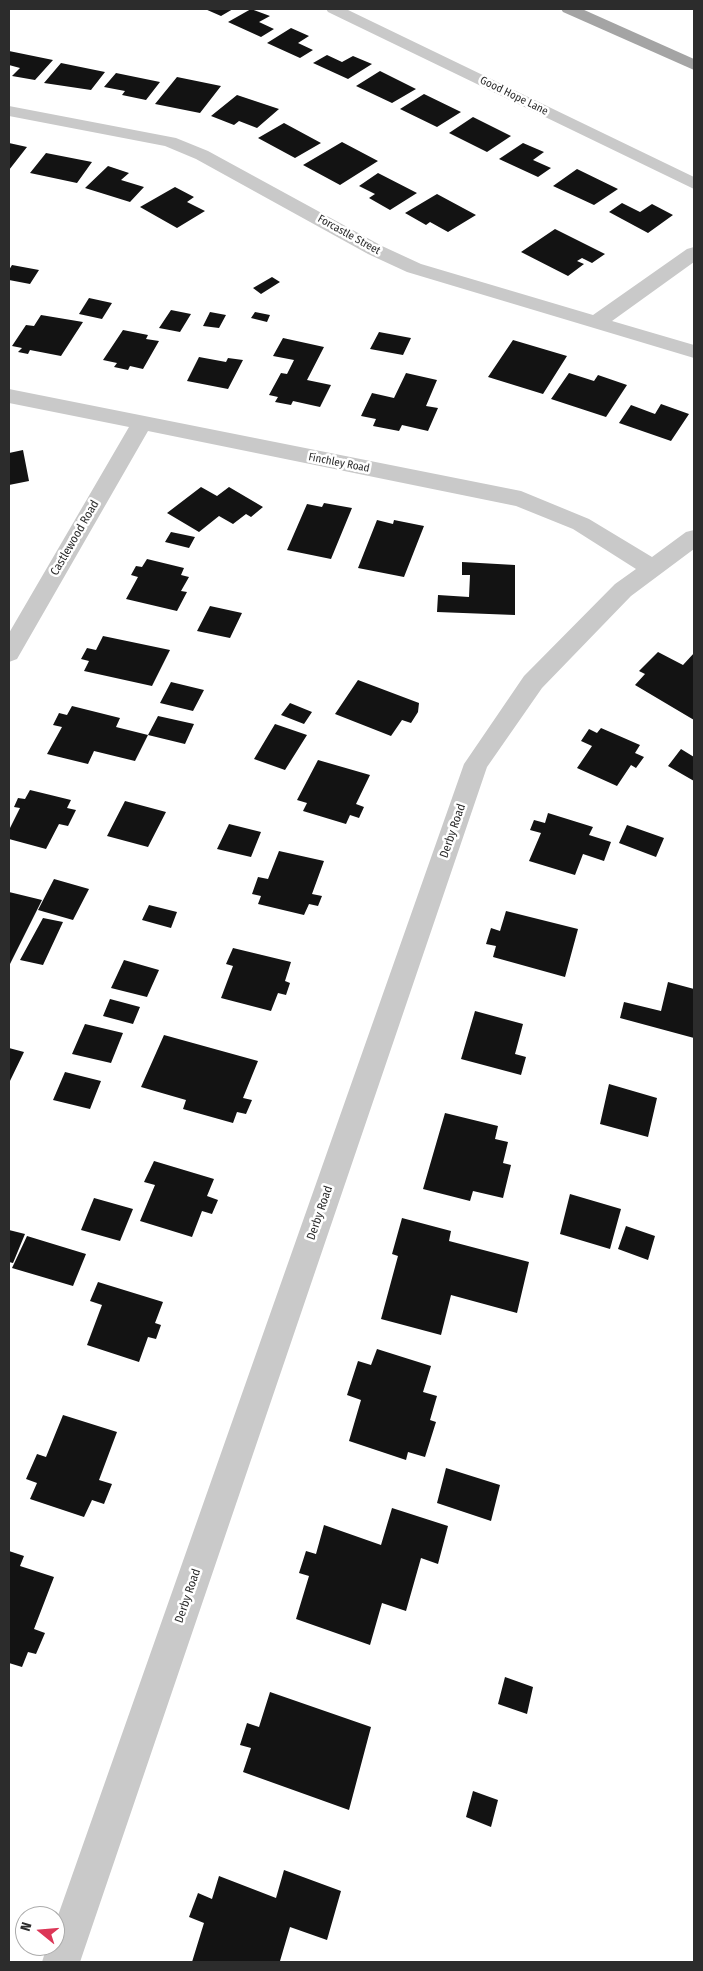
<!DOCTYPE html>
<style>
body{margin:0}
#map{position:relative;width:703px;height:1971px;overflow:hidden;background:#fff;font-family:"Fira Sans Condensed",sans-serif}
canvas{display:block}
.frame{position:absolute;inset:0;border:10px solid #2c2c2c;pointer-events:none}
.north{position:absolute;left:15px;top:1906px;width:50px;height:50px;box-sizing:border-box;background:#fff;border:1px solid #ababab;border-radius:50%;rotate:287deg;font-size:14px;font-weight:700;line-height:20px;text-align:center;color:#2c2c2c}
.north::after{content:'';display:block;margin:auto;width:18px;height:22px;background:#dc3657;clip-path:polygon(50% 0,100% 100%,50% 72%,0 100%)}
</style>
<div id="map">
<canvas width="703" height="1971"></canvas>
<div class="frame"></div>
<div class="north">N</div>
</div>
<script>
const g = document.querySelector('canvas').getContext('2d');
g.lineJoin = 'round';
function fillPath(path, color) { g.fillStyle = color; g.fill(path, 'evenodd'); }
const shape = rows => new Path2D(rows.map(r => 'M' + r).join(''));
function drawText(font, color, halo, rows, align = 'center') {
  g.font = font + ' "Fira Sans Condensed",sans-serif'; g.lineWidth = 5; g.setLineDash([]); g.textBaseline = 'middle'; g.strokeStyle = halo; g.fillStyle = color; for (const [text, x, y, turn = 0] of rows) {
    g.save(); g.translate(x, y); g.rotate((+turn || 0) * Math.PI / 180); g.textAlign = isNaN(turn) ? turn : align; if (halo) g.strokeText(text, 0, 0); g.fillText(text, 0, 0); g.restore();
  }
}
const building = shape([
 [205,9,233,9,221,16],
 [251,9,270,16,259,22,274,29,261,37,228,22],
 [291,28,309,36,298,43,313,50,300,58,267,43],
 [9,51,53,60,35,80,12,76,20,68,9,65],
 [327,55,342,62,353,56,372,64,348,79,313,63],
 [61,63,105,72,91,90,44,83],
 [380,71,416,89,392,103,356,86],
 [116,73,160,82,146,100,122,95,125,91,104,87],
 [177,77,221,86,200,113,155,104],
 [424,94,461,112,437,127,400,109],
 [237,95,279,109,257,128,239,121,234,125,211,116],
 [473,117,511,136,487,152,449,133],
 [284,123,321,143,295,158,258,138],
 [342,142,378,161,340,185,303,165],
 [9,143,27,147,9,170],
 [523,143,544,152,533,160,551,168,538,177,499,159],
 [46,153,92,162,77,183,30,173],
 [108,166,129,173,121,180,144,187,130,202,85,188],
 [577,169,618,189,594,205,553,186],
 [378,173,417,193,390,210,369,198,375,194,359,186],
 [175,187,194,197,187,202,205,211,177,228,140,207],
 [437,194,476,215,448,232,430,222,426,225,405,213],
 [622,203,640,212,652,204,673,215,648,233,609,212],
 [555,229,605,254,592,263,582,258,577,261,584,264,568,276,521,252],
 [12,265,39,270,30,284,9,280,9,270],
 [272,277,280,282,261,294,253,288],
 [89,298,112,303,102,319,79,314],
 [171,310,191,314,180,332,159,328],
 [210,312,226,315,219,328,203,326],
 [255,312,270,315,267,322,251,318],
 [41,315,83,322,61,356,30,350,28,354,18,352,22,348,12,346,26,325,34,326],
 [123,330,148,335,146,339,159,341,143,369,130,366,128,370,114,367,117,363,103,360],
 [379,332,411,338,403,355,370,349],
 [283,338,324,347,307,380,331,385,320,407,293,401,291,405,275,402,278,397,269,395,281,373,287,374,294,360,273,356],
 [513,340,567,356,543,394,488,377],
 [199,357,226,362,228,358,243,360,228,389,187,381],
 [406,373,437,380,426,406,438,408,428,431,402,425,399,431,373,426,376,419,361,416,372,393,394,398],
 [569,373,594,381,598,375,627,385,606,417,551,399],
 [661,404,689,414,671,441,619,423,631,405,655,414],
 [23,450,29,481,9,485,9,453],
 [201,487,217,496,229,487,263,507,251,517,246,514,233,524,219,516,199,532,167,513],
 [324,503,352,508,331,559,287,550,307,504,322,507],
 [377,520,393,524,394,520,424,526,404,577,358,568],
 [171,532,195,537,189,548,165,542],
 [147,559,184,568,181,575,189,577,181,591,187,592,177,611,126,599,138,577,131,575,136,566,142,567],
 [462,562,515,565,515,615,437,612,438,595,469,597,470,575,462,575],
 [210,606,242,613,230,638,197,631],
 [103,636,170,650,152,686,84,671,89,661,81,659,87,648,96,650],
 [658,652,683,665,694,653,694,720,635,685,645,674,639,671],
 [358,680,419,703,418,712,411,723,402,720,391,736,335,714],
 [171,682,204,690,193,711,160,703],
 [290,703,312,712,304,724,281,715],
 [72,706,120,718,116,727,148,735,135,761,94,751,88,764,47,754,62,727,53,725,59,713,67,715],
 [158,716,194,724,185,744,148,735],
 [275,724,307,735,285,770,254,759],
 [601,728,640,745,635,753,644,757,636,768,631,765,617,786,577,768,592,746,581,741,589,729,597,733],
 [681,749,694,757,694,781,668,766],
 [318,760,370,775,356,804,364,807,359,818,350,815,346,824,303,811,307,803,297,800],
 [30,790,71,800,67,808,76,810,68,826,59,824,46,849,9,839,9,830,20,808,14,807,18,798,25,799],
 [125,801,166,812,148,847,107,836],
 [548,813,593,827,589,835,611,842,604,861,583,854,575,875,529,861,541,833,530,830,534,820,545,823],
 [229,824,261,832,251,857,217,849],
 [627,825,664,838,656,857,619,843],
 [279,851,324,861,312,894,322,896,318,906,309,904,304,915,258,904,261,896,252,894,258,877,268,879],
 [54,879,89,889,73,920,38,910],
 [9,892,42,900,9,966],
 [149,905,177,912,171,928,142,920],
 [506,911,578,929,565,977,493,957,496,946,486,944,491,928,500,931],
 [43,918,63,922,43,965,20,960],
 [233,948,291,962,285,981,290,983,286,995,278,993,271,1011,221,998,233,966,226,964],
 [124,960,159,970,147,997,111,988],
 [668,982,694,989,694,1038,620,1018,624,1002,661,1011],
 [110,999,140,1007,133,1024,103,1016],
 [475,1011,523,1024,515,1054,526,1057,521,1075,461,1059],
 [85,1024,123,1033,111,1063,72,1054],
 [164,1035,258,1061,243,1098,252,1100,246,1114,237,1112,233,1123,183,1109,186,1100,141,1087],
 [9,1048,24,1052,9,1083],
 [65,1072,101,1081,90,1109,53,1100],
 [609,1084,657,1098,648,1137,600,1124],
 [445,1113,498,1126,495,1139,508,1142,503,1163,511,1165,503,1198,473,1191,470,1201,423,1189],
 [154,1161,214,1179,207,1196,218,1200,212,1214,202,1211,192,1237,140,1221,155,1185,144,1182],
 [570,1194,621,1209,610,1249,560,1234],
 [94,1198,133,1209,120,1241,81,1230],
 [402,1218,451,1231,449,1241,529,1262,517,1313,451,1295,441,1335,381,1319,398,1256,392,1254],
 [626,1226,655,1236,648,1260,618,1249],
 [9,1230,25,1234,13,1263,9,1262],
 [27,1236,86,1254,73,1286,12,1268],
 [98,1282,163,1302,155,1323,161,1325,156,1339,148,1337,139,1362,87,1345,102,1305,90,1301],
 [377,1349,431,1366,423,1392,437,1396,430,1420,436,1422,425,1457,408,1452,406,1460,349,1441,361,1400,347,1395,358,1361,371,1365],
 [63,1415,117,1432,99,1480,112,1484,104,1504,92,1500,84,1517,30,1499,37,1483,26,1479,37,1454,46,1457],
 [446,1468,500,1485,491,1521,437,1503],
 [392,1508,448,1526,438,1564,421,1558,406,1611,382,1603,370,1645,296,1619,309,1576,299,1573,306,1551,316,1554,324,1525,381,1545],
 [9,1551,24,1556,20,1566,54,1577,34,1629,45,1633,36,1654,28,1652,22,1667,9,1663],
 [505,1677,533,1687,527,1714,498,1704],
 [270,1692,371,1727,349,1810,243,1772,251,1748,240,1745,247,1723,259,1727],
 [473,1791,498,1800,491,1827,466,1817],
 [284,1870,341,1891,327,1940,290,1927,280,1961,284,1962,192,1962,204,1923,189,1917,198,1893,212,1899,219,1876,276,1898]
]);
const minor = shape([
 [326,9,346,9,694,177,694,189,328,12,326,9],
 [9,106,176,138,208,151,382,246,421,264,593,315,687,249,694,247,694,262,612,321,694,345,694,358,407,272,368,254,196,159,165,146,9,116,9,106],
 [9,389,521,491,589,519,652,557,686,532,694,530,694,549,631,596,542,688,487,767,80,1962,42,1962,47,1946,55,1946,55,1924,464,764,524,676,615,584,636,569,573,529,516,506,148,431,17,659,9,662,9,633,129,427,9,403,9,389]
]);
const primary = shape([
 [561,9,582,9,694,59,694,70,563,12,561,9]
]);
const farStreetnames = [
 ["Good Hope Lane",514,96,26],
 ["Forcastle Street",349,235,29],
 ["Finchley Road",339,463,11]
];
const streetNames = [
 ["Castlewood Road",75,538,-60],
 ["Derby Road",453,831,-71],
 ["Derby Road",320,1213,-71],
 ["Derby Road",188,1596,-71]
];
fillPath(building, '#131313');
fillPath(minor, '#c9c9c9');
fillPath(primary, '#a4a4a4');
drawText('11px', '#2c2c2c', '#fff', farStreetnames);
drawText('12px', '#2c2c2c', '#fff', streetNames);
</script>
